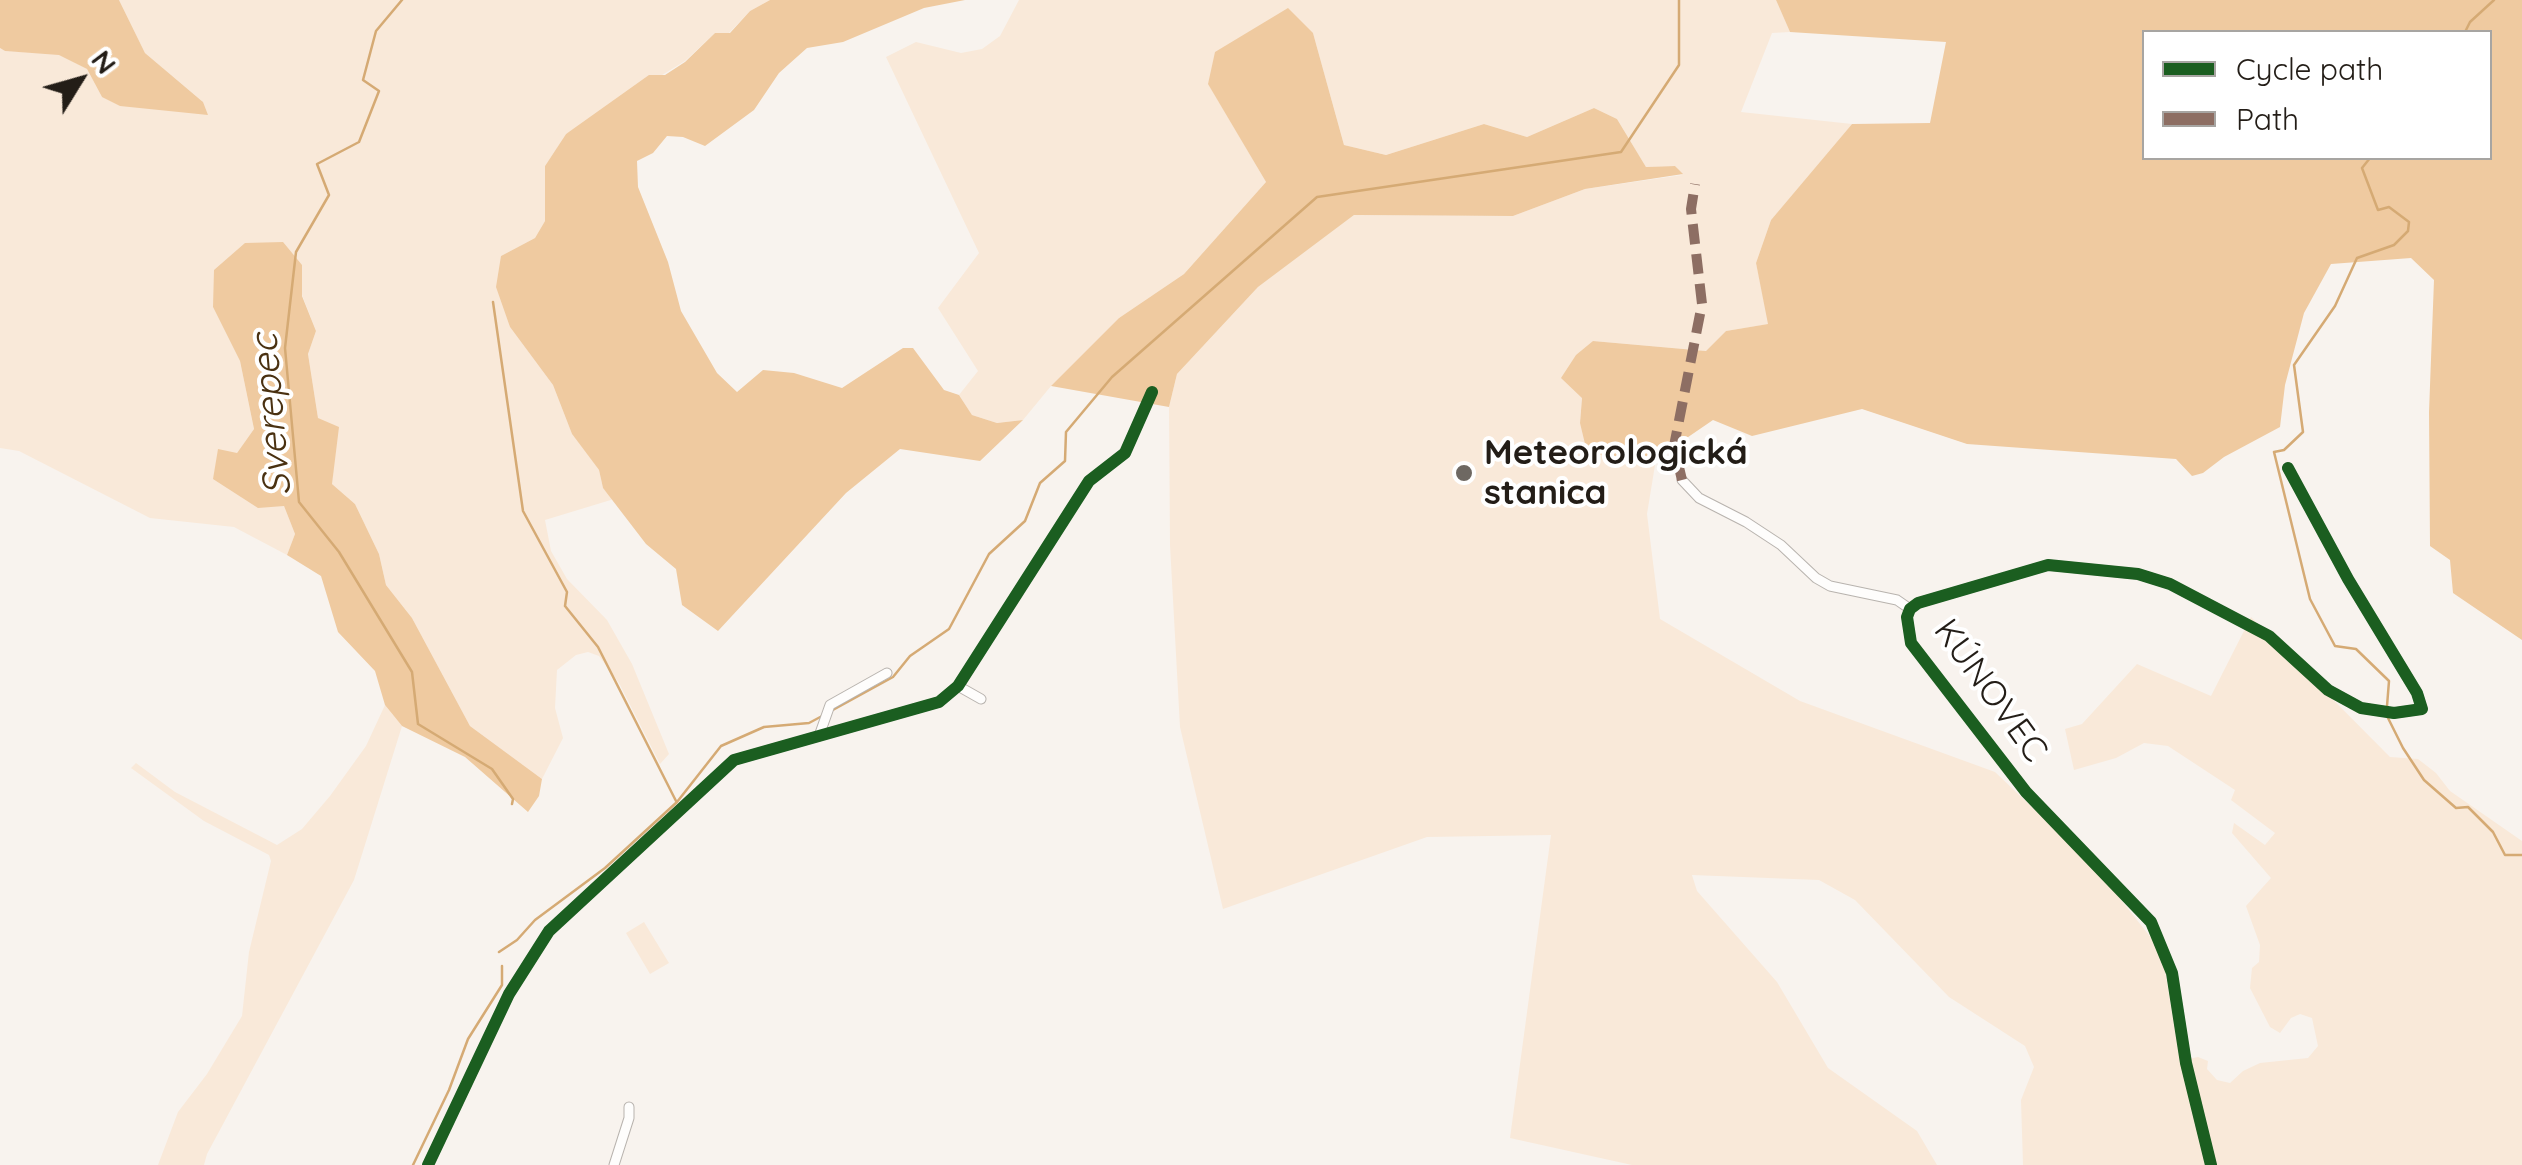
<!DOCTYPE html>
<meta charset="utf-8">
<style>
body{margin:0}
#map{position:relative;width:2522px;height:1165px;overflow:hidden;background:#f8f3ee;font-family:Quicksand,sans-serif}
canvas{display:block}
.legend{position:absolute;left:2142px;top:30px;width:350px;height:130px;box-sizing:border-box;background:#fff;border:2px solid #a7a5a2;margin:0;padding:12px 18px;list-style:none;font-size:30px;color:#231d17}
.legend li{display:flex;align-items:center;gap:20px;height:50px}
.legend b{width:50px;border:2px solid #a7a5a2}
.north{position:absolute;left:30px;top:30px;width:100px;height:100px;-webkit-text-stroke:8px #fff;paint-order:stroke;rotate:53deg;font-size:28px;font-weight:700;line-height:40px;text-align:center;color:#231d17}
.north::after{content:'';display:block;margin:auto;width:35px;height:45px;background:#231d17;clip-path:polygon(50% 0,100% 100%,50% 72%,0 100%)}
</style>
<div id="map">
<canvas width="2522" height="1165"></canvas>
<ul class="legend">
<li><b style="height:12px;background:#1b5e20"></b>Cycle path</li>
<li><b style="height:12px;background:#8d6e63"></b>Path</li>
</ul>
<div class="north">N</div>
</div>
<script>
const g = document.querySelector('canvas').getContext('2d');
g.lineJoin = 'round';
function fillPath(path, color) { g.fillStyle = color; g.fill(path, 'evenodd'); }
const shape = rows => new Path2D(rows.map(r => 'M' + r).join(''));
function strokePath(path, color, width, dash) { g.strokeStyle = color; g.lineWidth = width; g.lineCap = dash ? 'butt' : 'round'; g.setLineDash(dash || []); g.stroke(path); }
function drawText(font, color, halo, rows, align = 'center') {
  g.font = font + ' Quicksand,sans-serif'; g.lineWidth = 8; g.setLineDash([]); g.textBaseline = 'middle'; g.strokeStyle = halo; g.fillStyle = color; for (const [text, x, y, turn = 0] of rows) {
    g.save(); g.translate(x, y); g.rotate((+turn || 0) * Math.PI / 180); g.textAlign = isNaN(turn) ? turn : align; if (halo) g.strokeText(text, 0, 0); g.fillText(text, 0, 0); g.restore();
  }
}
const green = shape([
 [119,0,770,0,750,11,729,33,715,33,685,61,566,134,545,166,545,221,535,238,501,256,510,327,553,385,572,434,599,470,603,488,614,499,545,520,551,551,567,579,607,620,632,664,669,754,660,764,619,683,599,656,588,652,576,655,557,670,555,708,563,738,542,779,470,726,412,618,386,585,379,554,355,504,332,484,333,462,318,418,308,354,316,331,302,295,302,265,213,307,240,361,254,429,237,453,284,506,295,534,287,555,234,527,150,518,19,451,0,448,0,48,5,51,59,54,87,69,102,97,202,101,145,53],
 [1019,0,1776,0,1790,32,1772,33,1741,112,1852,124,1771,220,1756,263,1769,324,1726,331,1706,351,1593,341,1582,397,1580,423,1605,456,1656,459,1647,514,1660,619,1800,701,1995,772,2094,866,2156,944,2165,970,2180,1061,2198,1057,2208,1061,2207,1069,2217,1080,2230,1083,2243,1071,2260,1063,2308,1058,2318,1046,2312,1018,2300,1014,2291,1018,2280,1033,2270,1027,2250,988,2252,968,2259,962,2260,945,2246,906,2271,878,2232,833,2234,823,2265,845,2275,833,2231,800,2235,790,2168,746,2144,743,2116,758,2074,770,2065,729,2082,724,2137,664,2211,696,2251,617,2390,757,2418,759,2436,773,2450,791,2522,841,2522,1165,2023,1165,2021,1100,2034,1067,2025,1046,1949,997,1855,900,1819,880,1692,875,1697,891,1777,982,1828,1068,1917,1131,1937,1165,1632,1165,1510,1138,1551,835,1427,837,1223,909,1180,727,1170,545,1169,407,1177,374,1258,287,1354,215,1513,216,1585,189,1682,175,1675,166,1646,167,1617,119,1594,108,1527,137,1484,124,1386,155,1344,145,1313,33,1208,83,1266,182,1184,274,1119,318,1051,386,1023,420,997,423,972,415,959,395,978,371,938,308,979,253,886,57,916,42,961,53,982,49,1000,36],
 [385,705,402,726,354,880,207,1154,204,1165,158,1165,178,1112,207,1074,242,1016,249,952,271,861,269,855,204,821,131,768,136,763,175,792,277,845,302,829,330,796,366,746],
 [644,922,669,963,650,974,626,933]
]);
const forest = shape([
 [0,0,119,0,145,53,203,102,208,115,120,106,102,97,87,69,59,55,5,51,0,48],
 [770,0,965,0,924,8,843,42,807,48,779,73,754,110,705,146,683,137,667,136,653,153,637,161,638,187,668,262,681,311,717,373,737,392,763,370,794,373,842,388,903,348,913,348,944,390,959,395,972,415,997,423,1023,420,980,461,900,449,846,493,718,631,682,605,676,569,646,544,603,488,599,470,572,434,553,385,510,327,496,287,501,256,535,238,545,221,545,166,566,134,649,75,665,75,685,62,715,33,730,33,750,11],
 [1776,0,2522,0,2522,640,2453,593,2450,560,2430,546,2429,412,2434,280,2411,258,2331,264,2304,313,2285,385,2280,427,2224,457,2203,473,2192,476,2176,459,1967,444,1862,409,1752,436,1713,420,1656,459,1605,456,1587,452,1580,423,1582,398,1561,378,1576,355,1593,341,1706,351,1726,331,1768,324,1756,263,1771,220,1852,124,1930,123,1946,42,1790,32],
 [2144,32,2490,32,2490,158,2144,158],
 [1288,8,1313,33,1344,145,1386,155,1484,124,1527,137,1594,108,1617,119,1646,167,1675,166,1683,174,1585,189,1513,216,1354,215,1258,287,1177,374,1169,407,1051,386,1119,318,1184,274,1266,182,1208,84,1215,52],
 [283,242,302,265,302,296,316,331,308,354,318,418,339,427,332,484,355,504,379,554,386,585,412,618,470,726,542,779,539,796,528,812,465,757,402,726,385,705,375,671,338,632,321,576,287,555,295,534,284,506,258,508,213,479,218,449,237,453,254,429,240,361,213,307,214,270,245,243]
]);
const stream = shape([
 [402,0,376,31,363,80,379,91,359,142,317,164,329,195,296,252,285,348,299,502,339,552,412,672,418,724,492,769,513,799,512,804],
 [2465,32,2470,22,2494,0],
 [2370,158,2362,168,2378,210,2389,207,2409,222,2408,231,2394,245,2357,258,2335,306,2294,365,2303,432,2284,450,2274,452,2310,599,2335,646,2356,649,2389,681,2387,706],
 [493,302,523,511,567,592,565,606,598,647,676,801],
 [831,711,893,677,910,656,949,629,989,554,1025,521,1040,483,1065,461,1066,432,1112,377,1317,197,1621,152,1679,65,1679,0],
 [2386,714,2403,748,2424,780,2456,808,2468,807,2493,832,2505,855,2522,855],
 [499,952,517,940,535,920,605,868,677,802,721,746,764,727,809,723,824,715],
 [413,1165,449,1090,468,1039,502,985,502,966]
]);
const street = shape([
 [1682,480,1699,498,1746,522,1781,545,1816,578,1830,586,1897,600,1910,609],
 [958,686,981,699],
 [819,736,830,705,887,673],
 [428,1165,509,994,549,931,734,760,939,702,958,686,1089,481,1125,453,1152,392],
 [614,1165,629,1118,629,1107],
 [2211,1165,2186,1063,2172,973,2151,922,2026,792,1911,643,1907,617,1910,609,1918,603,2048,565,2138,574,2170,584,2269,636,2328,690,2361,708,2394,713,2422,709,2417,693,2348,579,2288,468]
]);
const quiet = shape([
 [1682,480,1674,446,1702,304,1691,209,1695,184]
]);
const cycleway = shape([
 [428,1165,509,994,549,931,734,760,939,702,958,686,1089,481,1125,453,1152,392],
 [2211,1165,2186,1063,2172,973,2151,922,2026,792,1911,643,1907,617,1910,609,1918,603,2048,565,2138,574,2170,584,2269,636,2328,690,2361,708,2394,713,2422,709,2417,693,2348,579,2288,468]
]);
const markers = [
 [1464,473,10,"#6e6862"]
];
const poiNames = [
 ["Meteorologická",1484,453],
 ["stanica",1484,493]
];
const streetNames = [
 ["KÚNOVEC",1990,691,54]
];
const waterNames = [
 ["Sverepec",272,415,-95]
];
fillPath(green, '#f9e9d9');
fillPath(forest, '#efcaa0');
strokePath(stream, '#d5aa74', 2.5);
strokePath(street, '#b8b3ae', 11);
strokePath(street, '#fefdfc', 9);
strokePath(quiet, '#8d6e63', 10, [20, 10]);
strokePath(cycleway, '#1b5e20', 12);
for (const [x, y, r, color] of markers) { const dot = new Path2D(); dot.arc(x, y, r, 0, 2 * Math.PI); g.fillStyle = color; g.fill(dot); strokePath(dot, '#fff', 4); }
drawText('bold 35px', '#231d17', '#fff', poiNames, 'left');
drawText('35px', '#231d17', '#fff', streetNames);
drawText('italic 38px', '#4a3111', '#fff', waterNames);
</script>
